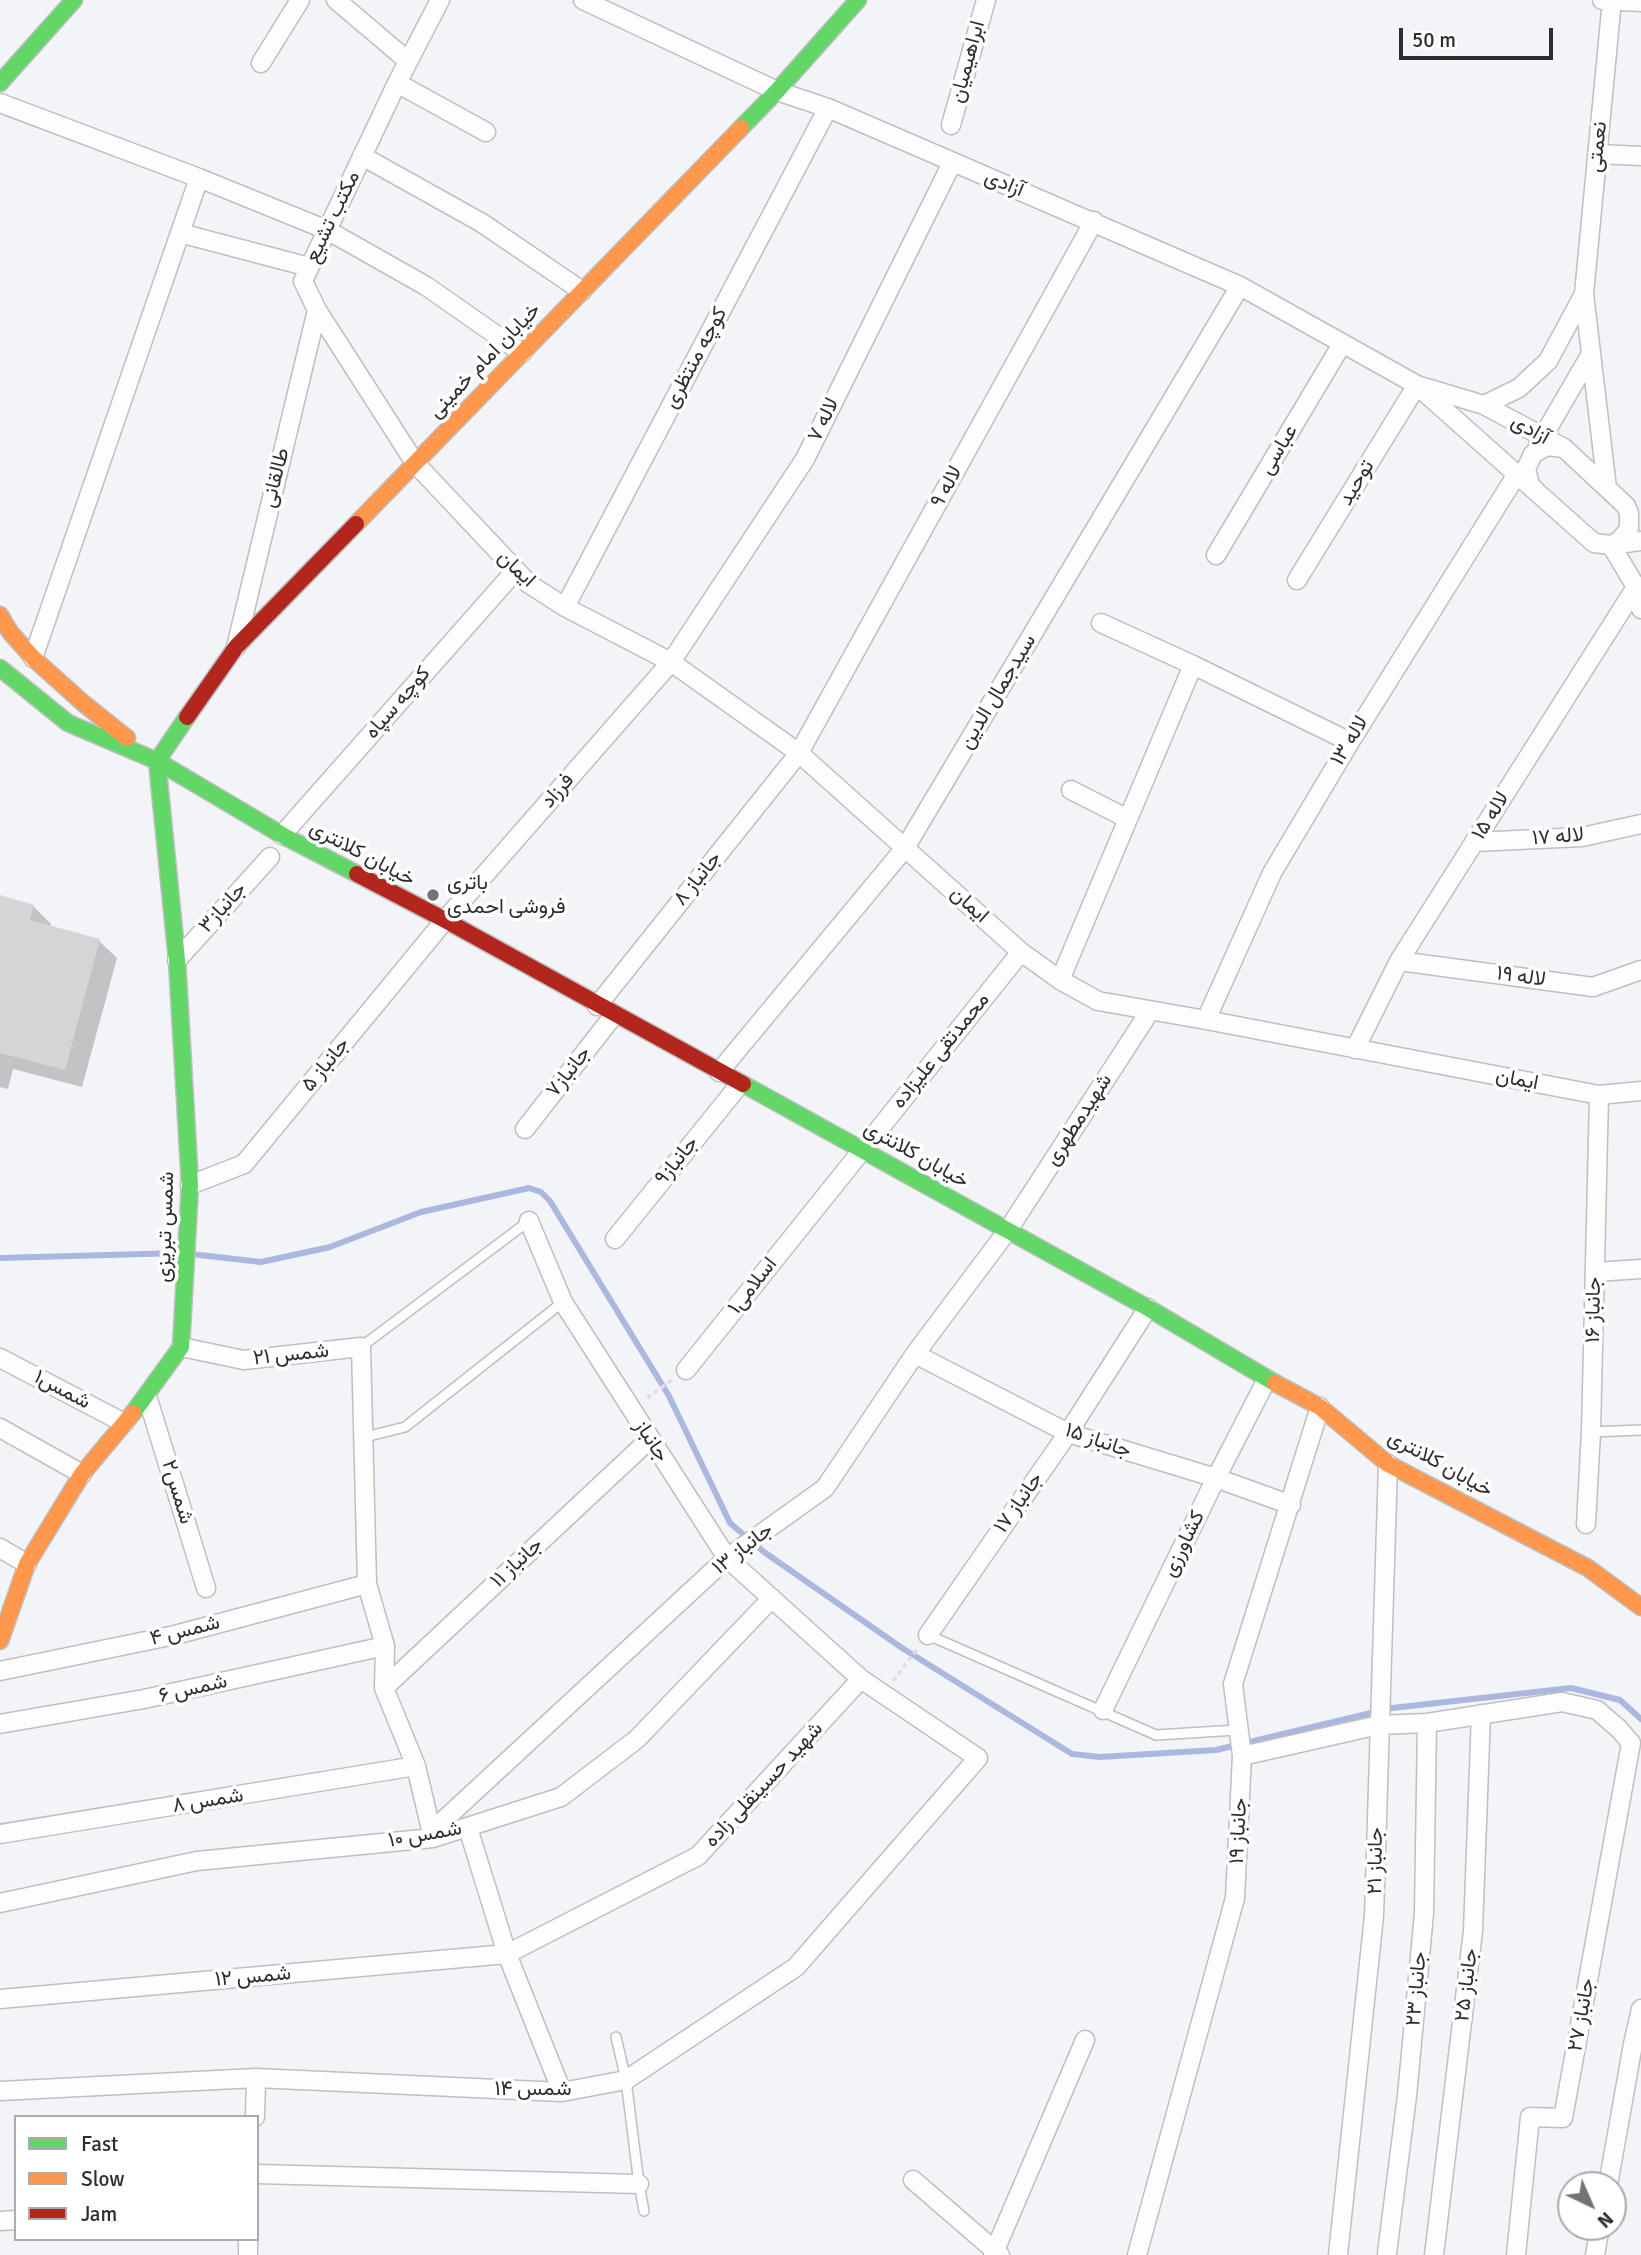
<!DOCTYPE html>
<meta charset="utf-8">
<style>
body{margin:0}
#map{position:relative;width:1641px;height:2255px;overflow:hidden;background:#f3f4f7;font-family:Signika,sans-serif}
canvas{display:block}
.legend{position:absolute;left:14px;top:2115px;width:245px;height:126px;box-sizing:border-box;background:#fff;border:2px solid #ababac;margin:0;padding:9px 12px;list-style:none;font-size:21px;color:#2e2e30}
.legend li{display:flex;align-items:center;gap:14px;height:35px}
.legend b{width:35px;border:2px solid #ababac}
.north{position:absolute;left:1557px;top:2171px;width:70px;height:70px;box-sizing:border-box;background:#fff;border:2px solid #ababac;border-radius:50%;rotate:136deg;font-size:19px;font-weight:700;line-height:28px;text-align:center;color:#2e2e30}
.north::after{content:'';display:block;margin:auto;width:24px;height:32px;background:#737376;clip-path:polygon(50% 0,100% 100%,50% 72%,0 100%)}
.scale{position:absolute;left:1399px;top:28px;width:154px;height:32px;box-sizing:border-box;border:4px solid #2e2e30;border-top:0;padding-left:9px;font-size:21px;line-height:24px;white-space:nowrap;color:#2e2e30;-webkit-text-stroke:5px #fff;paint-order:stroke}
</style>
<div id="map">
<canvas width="1641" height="2255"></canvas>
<ul class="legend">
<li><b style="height:9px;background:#63d668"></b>Fast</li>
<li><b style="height:9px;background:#ff974d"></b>Slow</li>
<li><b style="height:9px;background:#b3261e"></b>Jam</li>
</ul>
<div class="north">N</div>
<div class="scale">50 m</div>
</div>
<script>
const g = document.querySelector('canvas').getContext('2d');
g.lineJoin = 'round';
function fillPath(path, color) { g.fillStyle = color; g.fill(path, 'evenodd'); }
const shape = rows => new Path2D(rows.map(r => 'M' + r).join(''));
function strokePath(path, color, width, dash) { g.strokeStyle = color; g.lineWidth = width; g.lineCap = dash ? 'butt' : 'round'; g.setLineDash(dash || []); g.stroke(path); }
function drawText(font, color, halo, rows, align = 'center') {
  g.font = font + ' Signika,Vazirmatn,sans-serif'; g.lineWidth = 7; g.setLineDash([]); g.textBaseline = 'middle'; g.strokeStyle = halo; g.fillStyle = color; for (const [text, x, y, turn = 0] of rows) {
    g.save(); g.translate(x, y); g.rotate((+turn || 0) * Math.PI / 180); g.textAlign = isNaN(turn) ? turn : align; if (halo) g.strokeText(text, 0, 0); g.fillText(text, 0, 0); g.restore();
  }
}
const shadow = shape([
 [0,897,33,906,51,924,50,928,99,941,117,958,82,1087,13,1069,8,1089,0,1087]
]);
const stream = shape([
 [191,1254,261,1262,330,1247,421,1212,529,1188,541,1192,550,1201,669,1396,730,1523,764,1552,902,1648,1072,1754,1100,1757,1216,1750,1392,1708,1571,1688,1620,1700,1641,1719],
 [0,1258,180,1253]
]);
const building = shape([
 [0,895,34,905,30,920,100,939,65,1070,0,1053]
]);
const path = shape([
 [647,1398,672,1380],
 [893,1681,918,1648]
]);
const lane = shape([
 [361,1347,529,1221],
 [1591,1432,1641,1430],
 [365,1437,405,1427,563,1302],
 [928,1635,1156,1735,1237,1730],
 [616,2037,626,2080,639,2184,644,2211]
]);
const street = shape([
 [336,0,408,61],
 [440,0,397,83,303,281,317,310,415,463,529,584,565,607,671,662,799,753,1021,952,1060,980,1098,1001,1206,1020,1599,1095,1641,1091],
 [583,0,777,91,828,108,1240,286,1417,385,1484,405,1564,448],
 [1602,0,1641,2],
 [261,63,300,0],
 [397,83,486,132],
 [0,103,199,178,327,230,426,286,522,353],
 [951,125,986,0],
 [1598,154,1641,156],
 [362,156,482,223,582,291],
 [180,233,309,267],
 [1422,390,1594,543,1611,545,1619,541,1629,529,1629,513,1626,506,1564,448,1547,446,1533,454,1526,469,1530,485,1536,491],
 [1484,405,1519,388,1548,361,1584,294],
 [1538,445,1591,354],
 [1607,488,1584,294,1612,0],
 [1641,541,1611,545,1636,587,1641,609],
 [1216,555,1342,344],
 [1297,580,1417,385],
 [565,607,828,108],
 [1101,623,1193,665,1350,742],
 [236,647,317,310],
 [33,658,199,178],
 [1071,790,1128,819],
 [282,835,515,571],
 [1474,842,1582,837,1641,824],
 [177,960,270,857],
 [1399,961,1593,987,1641,970],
 [1060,980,1193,665],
 [597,1006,799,753,1094,221],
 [1206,1020,1272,873,1350,742,1517,474],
 [1355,1049,1399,961,1636,587],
 [719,1072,905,848,1240,286],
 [525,1129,614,1015],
 [190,1185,244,1164,445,920,671,662,805,459,952,163],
 [615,1239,740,1084],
 [1595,1272,1641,1269],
 [181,1347,244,1360,361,1347,367,1584,385,1646,384,1688,416,1766,433,1838],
 [915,1354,1068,1433,1216,1478,1291,1505],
 [0,1358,124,1423],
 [686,1370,1021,952],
 [147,1396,206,1588],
 [0,1428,82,1474],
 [1586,1524,1591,1432,1599,1095],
 [0,1548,27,1564],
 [928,1635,1068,1433,1148,1308],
 [0,1671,175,1635,367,1584],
 [384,1688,650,1439],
 [1103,1710,1216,1478,1267,1379],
 [0,1724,144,1699,385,1646],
 [1242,1756,1379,1725,1427,1723,1562,1702,1597,1710,1619,1729,1631,1743,1563,2118,1530,2117,1516,2255],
 [468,1828,507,1954,562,2092],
 [432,1831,727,1558,825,1488,915,1354,1008,1230,1150,1011],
 [0,1834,416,1766],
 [0,1903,197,1861,433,1838,561,1797,637,1739,772,1598],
 [0,1999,507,1954,698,1856,861,1679],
 [0,2091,256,2078,562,2092,626,2080,796,1967,978,1758,861,1679,727,1558,563,1302,529,1221],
 [255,2117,256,2078],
 [257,2174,639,2184],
 [913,2180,1000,2255],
 [1608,2185,1633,2044,1641,2009],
 [0,2221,16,2220],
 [1387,2253,1407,2096,1424,1913,1427,1723],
 [248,2255,248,2239],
 [993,2255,1085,2040],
 [1137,2255,1235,1898,1242,1756,1233,1684,1320,1407],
 [1338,2255,1374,1916,1388,1464],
 [1434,2255,1473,1931,1481,1714],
 [1595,2255,1600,2227]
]);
const fast = shape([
 [0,83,74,0],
 [741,128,777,91,858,0],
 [0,668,68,723,157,761,282,835,357,874],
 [743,1084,1148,1308,1275,1383],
 [133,1413,181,1347,190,1185,177,960,157,761,187,717]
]);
const slow = shape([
 [356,524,741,128],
 [0,615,10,632,33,658,83,703,127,738],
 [1275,1383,1320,1407,1388,1464,1588,1568,1641,1607],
 [0,1641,27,1564,82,1474,133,1413]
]);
const jam = shape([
 [187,717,236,647,356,524],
 [357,874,445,920,743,1084]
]);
const markers = [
 [433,895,7,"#737376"]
];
const streetNames = [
 ["ابراهیمیان",968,62,-75],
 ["نعمتی",1598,147,-84],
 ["آزادی",1004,184,22],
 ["مکتب تشیع",333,217,-64],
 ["کوچه منتظری",696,358,-62],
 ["خیابان امام خمینی",485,361,-46],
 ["لاله ۷",824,420,-64],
 ["آزادی",1530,430,29],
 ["عباسی",1279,450,-59],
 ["طالقانی",276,478,-76],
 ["توحید",1357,483,-59],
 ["لاله ۹",947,487,-61],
 ["ایمان",516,569,43],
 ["سیدجمال الدین",998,692,-59],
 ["کوچه سپاه",398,703,-49],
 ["لاله ۱۳",1350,741,-59],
 ["فرزاد",558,791,-49],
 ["لاله ۱۵",1491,816,-58],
 ["لاله ۱۷",1558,837,-4],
 ["خیابان کلانتری",362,854,28],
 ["جانباز ۸",698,879,-51],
 ["ایمان",969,905,42],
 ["جانباز۳",223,908,-48],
 ["لاله ۱۹",1521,977,8],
 ["محمدتقی علیزاده",941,1051,-51],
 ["جانباز ۵",326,1065,-51],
 ["جانباز۷",569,1072,-52],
 ["ایمان",1517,1080,11],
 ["شهیدمطهری",1079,1120,-57],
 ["خیابان کلانتری",916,1155,29],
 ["جانباز۹",677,1161,-51],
 ["شمس تبریزی",166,1227,-88],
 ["اسلامی۱",753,1286,-52],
 ["جانباز ۱۶",1594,1310,-89],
 ["شمس ۲۱",291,1355,-6],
 ["شمس۱",62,1390,28],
 ["جانباز",651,1441,57],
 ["جانباز ۱۵",1098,1441,19],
 ["خیابان کلانتری",1440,1464,29],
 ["شمس۲",177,1492,73],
 ["جانباز ۱۷",1019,1503,-55],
 ["کشاورزی",1184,1544,-64],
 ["جانباز ۱۳",743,1549,-38],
 ["جانباز ۱۱",517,1563,-43],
 ["شمس ۴",185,1631,-14],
 ["شمس ۶",193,1689,-13],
 ["شهید حسینقلی زاده",764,1785,-47],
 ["شمس ۸",208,1801,-9],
 ["جانباز ۱۹",1239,1831,-87],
 ["شمس ۱۰",425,1835,-10],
 ["جانباز ۲۱",1376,1861,-89],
 ["شمس ۱۲",253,1977,-5],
 ["جانباز ۲۵",1467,1985,-83],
 ["جانباز ۲۳",1417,1989,-85],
 ["جانباز ۲۷",1582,2015,-80],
 ["شمس ۱۴",533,2089]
];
const poiNames = [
 ["باتری",447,883],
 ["فروشی احمدی",447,907]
];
fillPath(shadow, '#0003');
strokePath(stream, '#acb7e0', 6);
fillPath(building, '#d4d5d7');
strokePath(lane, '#bebfc1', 12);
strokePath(street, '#bebfc1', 21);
strokePath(fast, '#bebfc1', 19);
strokePath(slow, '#bebfc1', 19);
strokePath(jam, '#bebfc1', 19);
strokePath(path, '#dfdfdf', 3.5, [5, 3.5]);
strokePath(lane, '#fdfdfe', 9);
strokePath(street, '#fdfdfe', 18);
strokePath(fast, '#63d668', 16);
strokePath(slow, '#ff974d', 16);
strokePath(jam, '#b3261e', 16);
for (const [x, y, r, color] of markers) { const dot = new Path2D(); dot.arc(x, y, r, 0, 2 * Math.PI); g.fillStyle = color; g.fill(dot); strokePath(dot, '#fff', 2.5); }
drawText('21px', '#2e2e30', '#fff', streetNames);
drawText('21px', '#2e2e30', '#fff', poiNames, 'left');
</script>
